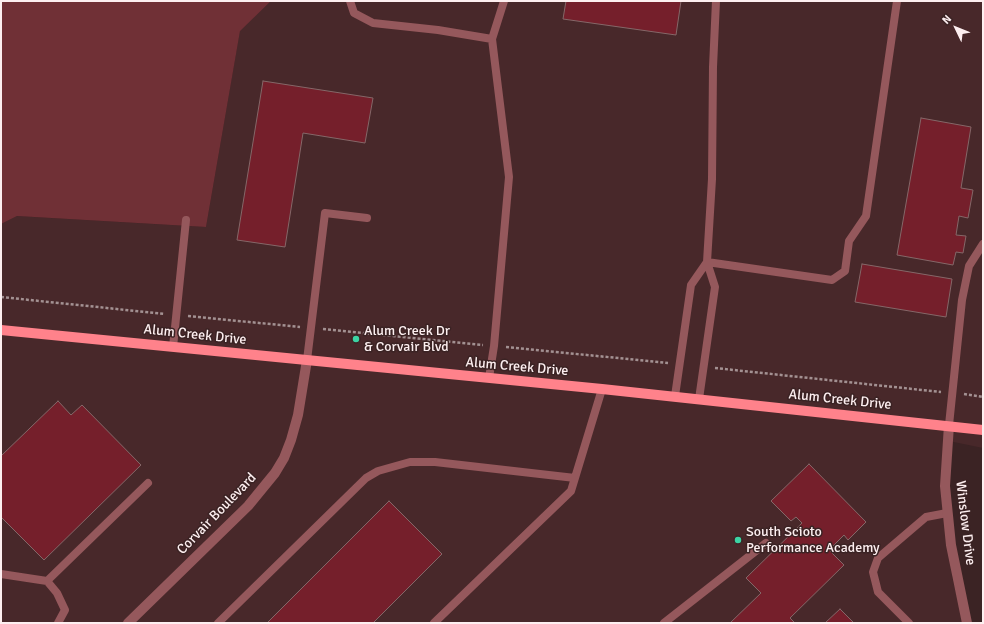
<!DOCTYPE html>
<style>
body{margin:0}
#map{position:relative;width:984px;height:624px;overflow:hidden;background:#3b2324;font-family:Signika,sans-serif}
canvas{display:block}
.frame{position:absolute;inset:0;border:2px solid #fdeff0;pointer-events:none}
.north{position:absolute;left:936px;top:8px;width:40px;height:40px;-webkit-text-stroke:3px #3b2324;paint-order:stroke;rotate:313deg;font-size:11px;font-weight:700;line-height:16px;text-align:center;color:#fdeff0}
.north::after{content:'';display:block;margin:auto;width:14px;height:18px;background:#fdeff0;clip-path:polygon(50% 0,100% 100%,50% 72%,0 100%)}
</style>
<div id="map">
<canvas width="984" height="624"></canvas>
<div class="frame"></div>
<div class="north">N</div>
</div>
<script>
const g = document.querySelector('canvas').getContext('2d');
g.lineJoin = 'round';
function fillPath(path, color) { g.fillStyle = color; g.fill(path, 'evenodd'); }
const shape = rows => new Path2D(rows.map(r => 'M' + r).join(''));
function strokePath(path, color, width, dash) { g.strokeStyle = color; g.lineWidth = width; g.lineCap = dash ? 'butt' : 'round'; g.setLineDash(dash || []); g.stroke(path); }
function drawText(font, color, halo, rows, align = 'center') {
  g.font = font + ' Signika,sans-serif'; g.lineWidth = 3; g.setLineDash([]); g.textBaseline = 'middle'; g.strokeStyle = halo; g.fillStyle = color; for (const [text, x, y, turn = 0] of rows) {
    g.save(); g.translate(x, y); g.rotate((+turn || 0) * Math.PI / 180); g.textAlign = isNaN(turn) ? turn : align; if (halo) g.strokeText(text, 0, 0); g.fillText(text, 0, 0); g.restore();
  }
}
const built = shape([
 [271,1,983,1,983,448,944,440,952,577,964,623,1,623,1,224,17,216,206,227,240,30]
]);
const green = shape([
 [1,1,271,1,240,31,206,227,17,216,1,224]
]);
const building = shape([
 [566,1,681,1,676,35,563,19,566,1],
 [263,81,373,98,365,143,303,133,285,247,237,240,263,81],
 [921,118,971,127,961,188,973,190,968,218,959,216,956,235,966,236,963,253,956,252,953,265,897,255,921,118],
 [862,264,952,279,946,317,855,302,862,264],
 [58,401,71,415,82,405,141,465,44,560,1,517,1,456,58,401],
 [809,464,866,522,848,540,844,535,829,550,844,565,790,618,795,623,730,623,761,593,746,578,802,523,796,517,791,521,771,501,809,464],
 [389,501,442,554,373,623,267,623,389,501],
 [840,609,854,623,825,623,840,609]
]);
const path = shape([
 [1,297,165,314],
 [188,316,300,327],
 [323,329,483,345],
 [506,347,668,363],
 [715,368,941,392],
 [964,394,983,397]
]);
const lane = shape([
 [350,1,354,13,373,23,438,30,492,39],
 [716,1,713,67,712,179,707,262,832,280,845,271,849,241,866,216,897,1],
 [173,347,186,220],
 [307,360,325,213,367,218],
 [489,378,494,346,509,177,492,39,504,1],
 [675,396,691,285,707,262],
 [699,399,715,287,707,262],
 [949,425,962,300,969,266,983,244],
 [1,574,47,581,57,593,65,610,58,623],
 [47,581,148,483],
 [218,623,366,478,378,471,410,462,435,462,575,478],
 [434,623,571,491,602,389],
 [664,623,766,543],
 [909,623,878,592,873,572,878,558,926,517,947,513]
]);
const street = shape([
 [949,425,945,486,951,545,967,623],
 [128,623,248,506,275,473,284,458,291,440,298,415,307,360]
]);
const primary = shape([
 [1,330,602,389,983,430]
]);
const markers = [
 [356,339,4,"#3cd4a4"],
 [738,540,4,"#3cd4a4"]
];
const poiNames = [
 ["Alum Creek Dr",364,331],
 ["& Corvair Blvd",364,347],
 ["South Scioto",746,532],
 ["Performance Academy",746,548]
];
const streetNames = [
 ["Alum Creek Drive",195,335,6],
 ["Alum Creek Drive",517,367,5],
 ["Alum Creek Drive",840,400,6],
 ["Corvair Boulevard",217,514,-46],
 ["Winslow Drive",965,523,83]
];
fillPath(built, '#48282a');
fillPath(green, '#703036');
fillPath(building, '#751f2b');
strokePath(building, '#856768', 1);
strokePath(path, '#a39192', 2.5, [3, 2]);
strokePath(lane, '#95585c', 8);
strokePath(street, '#95585c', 10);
strokePath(primary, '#ff828b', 10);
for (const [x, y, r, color] of markers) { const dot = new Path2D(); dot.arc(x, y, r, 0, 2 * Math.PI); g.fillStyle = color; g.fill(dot); strokePath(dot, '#3b2324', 1.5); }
drawText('14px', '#fdeff0', '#3b2324', poiNames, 'left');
drawText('14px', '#fdeff0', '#3b2324', streetNames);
</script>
